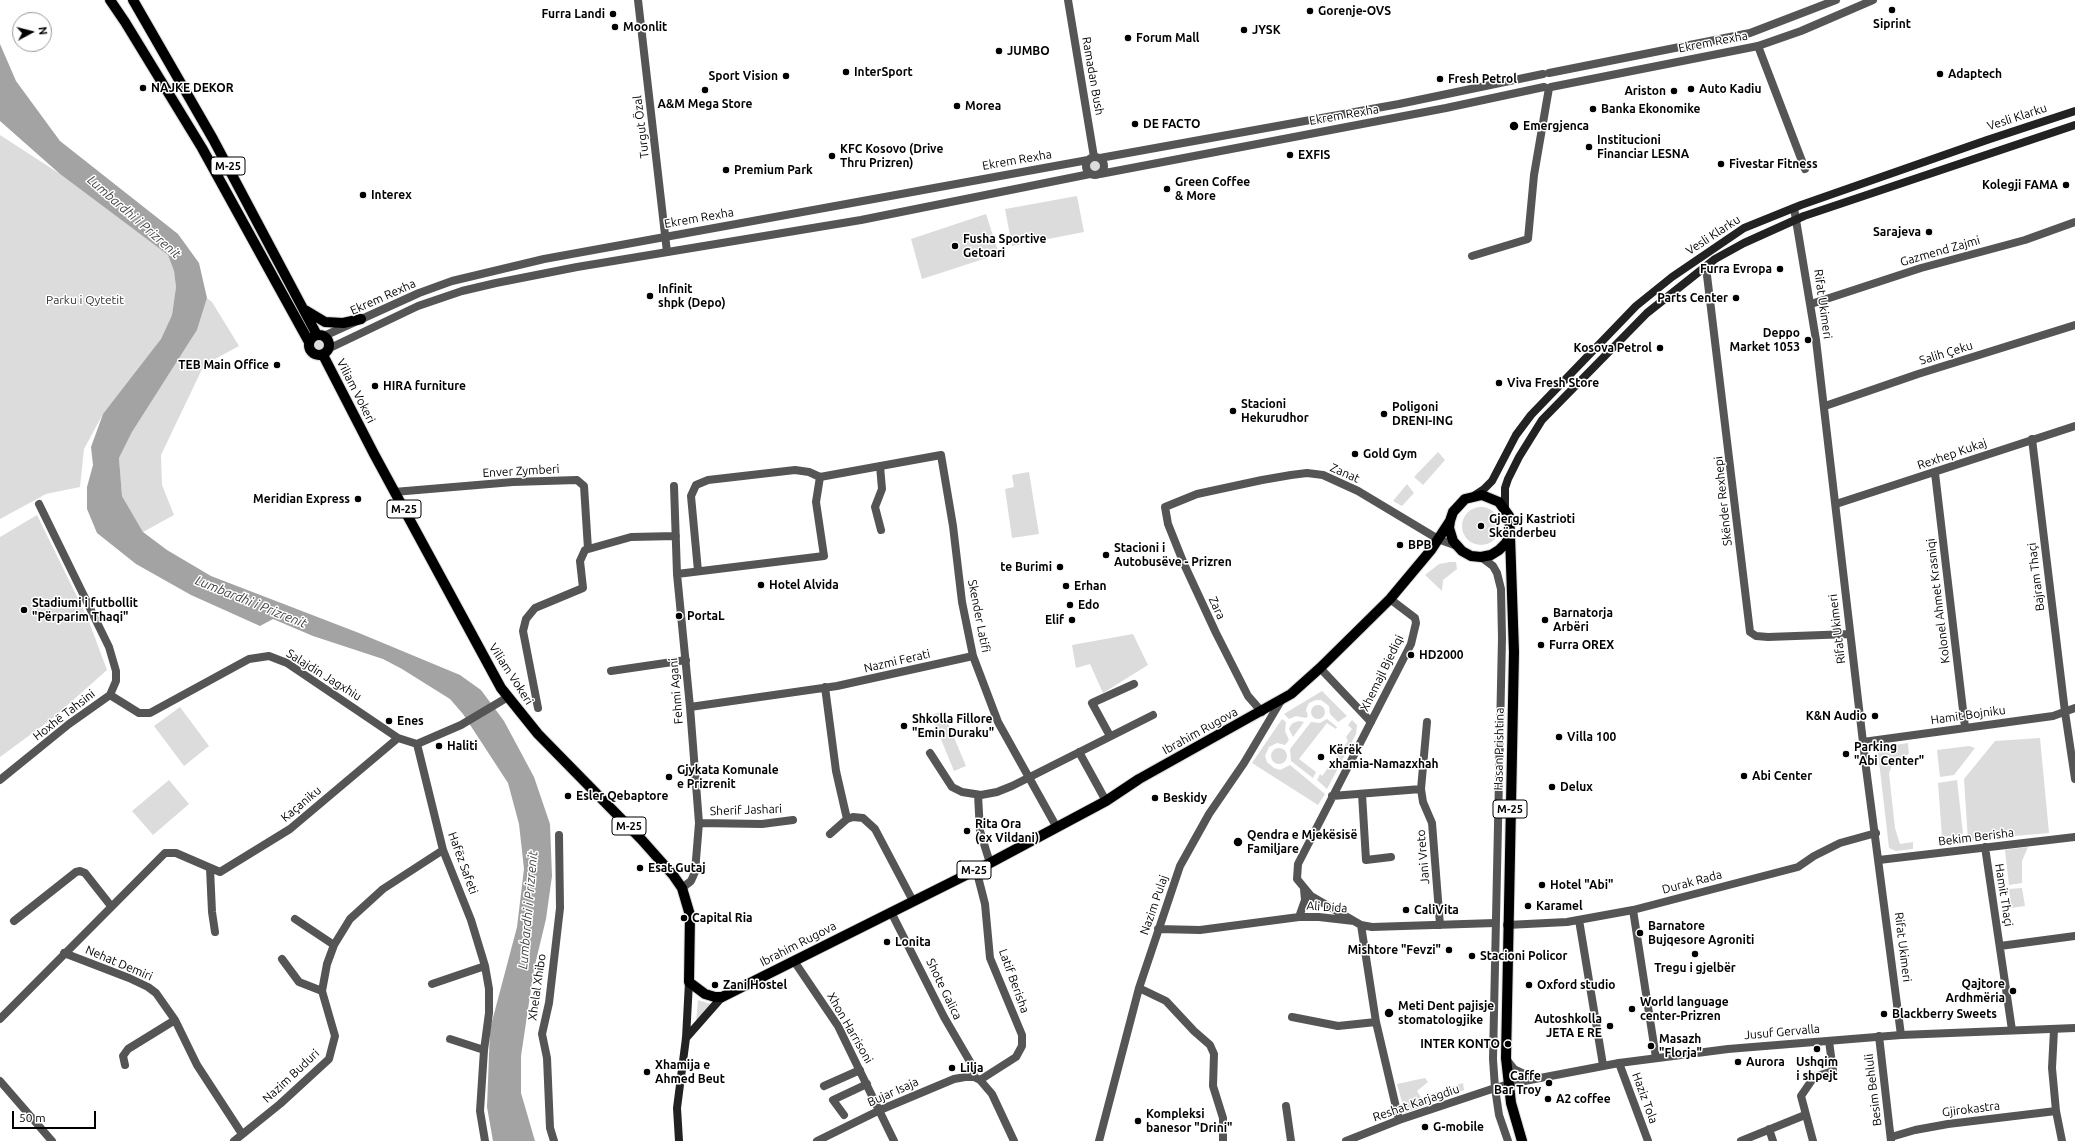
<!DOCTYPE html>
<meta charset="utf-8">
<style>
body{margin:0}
#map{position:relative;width:2075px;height:1141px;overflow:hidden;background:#fff;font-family:Ubuntu,sans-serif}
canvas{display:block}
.north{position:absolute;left:12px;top:12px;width:40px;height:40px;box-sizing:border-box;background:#fff;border:1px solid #999;border-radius:50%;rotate:83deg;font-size:11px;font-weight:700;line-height:16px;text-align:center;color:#000}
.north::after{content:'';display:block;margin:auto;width:14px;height:18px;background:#000;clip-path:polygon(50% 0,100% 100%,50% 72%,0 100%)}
.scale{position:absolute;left:12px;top:1111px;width:84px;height:18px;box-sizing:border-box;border:2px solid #000;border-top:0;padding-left:5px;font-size:12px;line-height:14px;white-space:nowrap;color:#000;-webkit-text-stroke:3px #fff;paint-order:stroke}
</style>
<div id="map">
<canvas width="2075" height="1141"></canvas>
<div class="north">N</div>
<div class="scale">50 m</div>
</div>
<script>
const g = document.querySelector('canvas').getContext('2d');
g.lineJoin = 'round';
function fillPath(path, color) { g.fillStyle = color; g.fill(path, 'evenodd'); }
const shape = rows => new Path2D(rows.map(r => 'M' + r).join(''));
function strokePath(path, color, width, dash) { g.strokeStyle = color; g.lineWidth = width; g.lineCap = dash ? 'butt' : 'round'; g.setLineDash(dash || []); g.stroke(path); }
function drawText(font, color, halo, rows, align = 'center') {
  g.font = font + ' Ubuntu,sans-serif'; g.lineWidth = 3; g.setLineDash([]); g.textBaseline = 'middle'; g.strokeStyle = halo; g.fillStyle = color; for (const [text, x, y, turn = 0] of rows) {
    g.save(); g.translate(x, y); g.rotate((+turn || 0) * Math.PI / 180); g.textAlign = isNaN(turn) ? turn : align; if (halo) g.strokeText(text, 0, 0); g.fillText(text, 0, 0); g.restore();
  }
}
const green = shape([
 [0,135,60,174,168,255,174,271,176,287,172,315,161,339,130,382,103,414,84,449,80,487,46,494,0,519],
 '1088 166a7 7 0 1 1 14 0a7 7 0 1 1-14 0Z',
 [1077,196,1084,232,1012,246,1005,209],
 [986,214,999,254,922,279,911,239],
 [207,298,212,302,239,346,204,365,161,455,162,485,174,515,143,532,122,496,119,458,132,432,197,330],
 '310 345a9 9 0 1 1 18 0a9 9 0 1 1-18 0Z',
 [1438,452,1445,460,1423,485,1414,477],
 [1029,472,1039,534,1012,538,1005,489,1014,487,1012,475],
 [1407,484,1414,493,1402,506,1393,501],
 '1462 526a19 19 0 1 1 38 0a19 19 0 1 1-38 0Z',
 [37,515,88,619,107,670,53,718,0,757,0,537],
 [1450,562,1456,562,1457,569,1443,580,1442,591,1425,575,1439,564],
 [1133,634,1148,665,1103,693,1090,664,1076,668,1072,645],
 [1322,691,1347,716,1338,722,1330,714,1329,706,1321,700,1316,700,1309,703,1307,707,1306,710,1308,716,1306,718,1296,716,1289,719,1284,714],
 '1311 712a7 7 0 1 1 14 0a7 7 0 1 1-14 0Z',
 [180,707,209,746,184,766,154,726],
 [943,711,966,766,954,771,931,715],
 [1282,719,1286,722,1285,731,1289,740,1285,745,1277,743,1269,747,1265,756,1267,762,1274,768,1280,770,1290,765,1325,794,1318,805,1252,763],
 [1327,719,1337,727,1336,729,1327,723,1299,759,1316,772,1313,778,1291,761,1290,749,1311,722,1320,723],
 [1352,720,1357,725,1356,734,1327,789,1317,780,1320,774,1322,776,1348,741,1346,737,1352,729,1348,725],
 [1299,721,1304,722,1293,737,1289,729,1291,725,1293,723],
 [2040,738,2049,833,1968,840,1964,779,1995,741],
 [1908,743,1909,754,1894,761,1889,773,1895,828,1900,844,1913,842,1913,849,1896,851,1889,848,1878,753,1882,747],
 [1969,746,1975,748,1954,775,1940,777,1937,750],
 '1271 756a8 8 0 1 1 16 0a8 8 0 1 1-16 0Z',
 [169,780,189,804,153,835,132,811],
 [1957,780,1963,834,1942,837,1938,783],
 [2028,847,2022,861,2022,883,2009,885,2005,850],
 [2022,888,2025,906,2011,908,2009,889],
 [698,1000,711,1004,696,1023],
 [1425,1078,1428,1082,1417,1091,1422,1099,1431,1097,1433,1103,1405,1113,1397,1084],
 [1463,1083,1464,1090,1435,1101,1431,1094]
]);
const water = shape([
 [0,44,16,81,60,141,178,234,199,263,207,298,197,330,132,432,119,458,122,496,143,532,167,550,211,576,359,633,460,675,481,690,504,721,534,777,550,824,552,876,546,919,534,969,521,1056,521,1093,535,1141,493,1141,487,1107,490,1029,517,927,524,869,519,824,508,783,463,714,450,699,402,669,383,659,313,636,273,619,260,626,191,595,136,564,97,533,87,509,87,487,93,465,91,447,103,414,161,339,172,315,176,287,174,271,168,255,60,174,0,121]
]);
const minor = shape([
 [638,0,667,252],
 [1758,46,1805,169],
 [1794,208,1816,340,1866,768,1901,1035],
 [1472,256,1528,239,1534,175,1549,88],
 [1706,267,1750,632,1756,636,1768,637,1850,634],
 [1811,304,1921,268,2025,240,2075,222],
 [1825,406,1918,374,2075,325],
 [2032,439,2065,712,2075,779],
 [880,466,882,489,875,507,881,530],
 [1935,473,1965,727],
 [674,486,677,574,690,707,699,823,695,872,691,881,682,888],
 [394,492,513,482,577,480,584,486,588,549],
 [1836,504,2075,426],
 [698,571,691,496,696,485,708,480,795,470,809,472,820,477],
 [677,574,824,556,816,502,820,477,941,455,953,526,962,602,973,656,998,722,1056,826],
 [1320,668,1371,722],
 [611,671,686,660],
 [825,687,836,771,847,819],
 [110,695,139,713,150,713,249,659,269,656,287,663,398,738,417,744,461,725,508,697],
 [690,707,837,686,973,656],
 [538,708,523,631,526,619,535,608,583,588,580,561,585,550,631,537,676,536],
 [1262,712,1248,696,1216,633,1184,564,1168,524,1165,507,1197,494,1262,480,1291,475,1307,473,1323,475,1358,491,1438,539,1457,546],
 [1427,722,1421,789,1423,802,1432,823,1440,925],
 [1110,736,1092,703,1134,684],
 [1863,742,2053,716,2075,708],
 [417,744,443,850,471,920,485,966,489,989,489,1013,484,1050,480,1111,485,1141],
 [1079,752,1106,801],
 [930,753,952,787,962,792,981,795,997,792,1012,786,1153,715],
 [0,780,69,724,110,695,116,681,116,671,109,647,39,504],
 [1362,794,1366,860,1391,857],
 [978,795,980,831,990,863],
 [1332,796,1421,789],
 [699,823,762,824,793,820],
 [830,834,847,819,853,817,863,818,875,829,913,901],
 [1985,847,2012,1030],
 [1879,860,2075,837],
 [210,868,212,912,215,932],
 [976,869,985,904,990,958,1022,1035,1022,1046,1016,1057,980,1080],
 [1633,910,1656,1058],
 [891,912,944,1017,972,1065,974,1077],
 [1299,917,1305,900,1304,889],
 [295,919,334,945],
 [1579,920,1603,1065],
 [14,921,76,872,80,871,85,873,111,906],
 [1354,921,1311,896,1297,879,1298,864,1411,644,1416,623,1415,618,1390,599],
 [1361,925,1376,1022,1399,1120],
 [1507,925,1567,922,1633,910,1798,867,1814,856,1840,843,1876,833],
 [1158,929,1200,930,1299,917,1319,917,1354,921,1361,925,1372,927,1495,923],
 [2000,946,2075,936],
 [64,953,129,978,148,987,156,993,175,1020,197,1065,242,1134],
 [282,959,299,982,322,991],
 [794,961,838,1026,894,1141],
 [432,984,485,966],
 [1139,988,1166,1001,1194,1031,1210,1045,1214,1054,1213,1086,1223,1118,1223,1141],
 [1292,1017,1338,1026,1376,1022],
 [0,1019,165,853,176,853,220,872,290,829,398,738],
 [2054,1030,2052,1068,2056,1111,2062,1141],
 [1879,1036,1891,1141],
 [450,1039,484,1050],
 [1619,1063,1648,1141],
 [125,1065,123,1056,128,1049,175,1020],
 [824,1086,860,1070],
 [1286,1106,1291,1141],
 [844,1115,833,1100,867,1084],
 [1769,1129,1773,1141],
 [1891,1137,1915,1130,1948,1124,2056,1111],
 [234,1141,280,1104,329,1059,335,1036,322,991,327,964,334,945,350,919,383,889,443,850],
 [554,1141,550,1128,547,1058,542,1034,549,1003,560,908,559,835],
 [817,1141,880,1110,954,1079,965,1077,974,1077,980,1080,992,1094,1014,1141],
 [1099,1141,1139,988,1180,866,1209,814,1244,763,1282,699],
 [1346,1141,1399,1120,1495,1088],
 [1741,1141,1805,1115],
 [1813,1141,1801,1096,1814,1077,1833,1071,1829,1041]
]);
const tertiary = shape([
 [1068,0,1094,157],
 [1549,73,1750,33,1836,0],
 [1551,87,1758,46,1801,31,1873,0],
 '1086 166a9 9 0 1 1 18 0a9 9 0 1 1-18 0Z',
 [1100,158,1399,104,1543,74],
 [1100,174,1446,108,1544,87],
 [324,336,419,293,452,281,544,259,1088,160],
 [330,348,418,306,462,291,496,283,577,267,861,220,1090,174],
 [1481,557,1493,566,1497,573,1501,589,1502,638,1493,1059,1495,1088,1499,1115,1508,1141],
 [1506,1059,1514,1069,1533,1078],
 [0,1081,52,1141],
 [1495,1088,1519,1082,1619,1063,1728,1049,1901,1035,2075,1028]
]);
const secondary = shape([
 [1475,495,1484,489,1492,481,1516,435,1531,415,1636,306,1672,277,1744,228,1801,205,1987,140,2075,111],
 [1505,508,1505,488,1508,479,1519,457,1542,420,1647,313,1715,259,1744,243,1804,216,2075,125],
 [686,1038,722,997],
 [679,1141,677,1108,686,1038,689,982]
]);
const primary = shape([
 [110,0,125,22,202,148,309,342],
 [133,0,213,139,317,335],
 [305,310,325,322,343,323,361,319],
 '309 345a10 10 0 1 1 20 0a10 10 0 1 1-20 0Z',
 [323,355,374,454,501,688,538,734,641,839,673,875,682,888,690,915,689,982,705,994,715,997,722,997,990,863,1106,801,1139,779,1291,694,1320,668,1390,599,1431,550,1450,521,1453,512,1465,499,1482,495,1499,502,1509,516,1510,534,1506,543,1499,550,1491,555,1481,557,1471,556,1462,551,1453,541,1449,528,1450,521],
 [1510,536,1514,652,1506,1058,1511,1103,1522,1141]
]);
const markers = [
 [1892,10,4,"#000"],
 [1310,11,4,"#000"],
 [613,14,4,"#000"],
 [615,27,4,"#000"],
 [1244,30,4,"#000"],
 [1128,38,4,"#000"],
 [999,51,4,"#000"],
 [846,72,4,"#000"],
 [1940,74,4,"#000"],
 [786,76,4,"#000"],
 [1440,79,4,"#000"],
 [143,88,4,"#000"],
 [1691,89,4,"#000"],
 [705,90,4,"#000"],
 [1674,91,4,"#000"],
 [957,106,4,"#000"],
 [1593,109,4,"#000"],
 [1135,124,4,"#000"],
 [1514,126,5,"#000"],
 [1589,147,4,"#000"],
 [1290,155,4,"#000"],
 [832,156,4,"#000"],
 [1721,164,4,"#000"],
 [726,170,4,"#000"],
 [2066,185,4,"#000"],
 [1167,189,4,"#000"],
 [363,195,4,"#000"],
 [1929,232,4,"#000"],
 [955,246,4,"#000"],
 [1780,269,4,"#000"],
 [650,296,4,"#000"],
 [1736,298,4,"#000"],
 [1808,340,4,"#000"],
 [1660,348,4,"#000"],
 [277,365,4,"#000"],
 [1499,383,4,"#000"],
 [375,386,4,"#000"],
 [1233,411,4,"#000"],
 [1384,414,4,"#000"],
 [1355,454,4,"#000"],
 [358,499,4,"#000"],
 [1481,526,4,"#000"],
 [1400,545,4,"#000"],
 [1106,555,4,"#000"],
 [1060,567,4,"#000"],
 [761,585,4,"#000"],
 [1066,586,4,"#000"],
 [1070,605,4,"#000"],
 [24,610,4,"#000"],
 [679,616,4,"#000"],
 [1072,620,4,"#000"],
 [1545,620,4,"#000"],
 [1541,645,4,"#000"],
 [1411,655,4,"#000"],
 [1875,716,4,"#000"],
 [389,721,4,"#000"],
 [904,726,4,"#000"],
 [1559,737,4,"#000"],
 [439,746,4,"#000"],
 [1846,754,4,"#000"],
 [1321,757,4,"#000"],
 [1744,776,4,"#000"],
 [669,777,4,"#000"],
 [1552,787,4,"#000"],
 [568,796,4,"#000"],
 [1155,798,4,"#000"],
 [967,831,4,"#000"],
 [1238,842,5,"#000"],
 [640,868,4,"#000"],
 [1542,885,4,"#000"],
 [1528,906,4,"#000"],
 [1406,910,4,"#000"],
 [684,918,4,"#000"],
 [1640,933,4,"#000"],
 [887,942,4,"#000"],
 [1449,950,4,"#000"],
 [1695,954,4,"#000"],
 [1472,956,4,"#000"],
 [715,985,4,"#000"],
 [1529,985,4,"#000"],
 [2013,991,4,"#000"],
 [1632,1009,4,"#000"],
 [1389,1013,5,"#000"],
 [1884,1014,4,"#000"],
 [1610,1026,4,"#000"],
 [1508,1044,4,"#000"],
 [1651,1046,4,"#000"],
 [1817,1049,4,"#000"],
 [1738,1062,4,"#000"],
 [952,1068,4,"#000"],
 [647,1072,4,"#000"],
 [1549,1083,4,"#000"],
 [1548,1099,4,"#000"],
 [1138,1121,4,"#000"],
 [1425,1127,4,"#000"]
];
const shields = [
 [228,166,34],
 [404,509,34],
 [1510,809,34],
 [629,826,34],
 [974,870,34]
];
const shieldNames = [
 ["M-25",228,166],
 ["M-25",404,509],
 ["M-25",1510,809],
 ["M-25",629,826],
 ["M-25",974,870]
];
const poiNames = [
 ["Gorenje-OVS",1318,11],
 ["Furra Landi",605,14,"right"],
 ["Siprint",1892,24,"center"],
 ["Moonlit",623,27],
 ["JYSK",1252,30],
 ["Forum Mall",1136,38],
 ["JUMBO",1007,51],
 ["InterSport",854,72],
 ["Adaptech",1948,74],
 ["Sport Vision",778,76,"right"],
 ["Fresh Petrol",1448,79],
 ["NAJKE DEKOR",151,88],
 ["Auto Kadiu",1699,89],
 ["Ariston",1666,91,"right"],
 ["A&M Mega Store",705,104,"center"],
 ["Morea",965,106],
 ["Banka Ekonomike",1601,109],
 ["DE FACTO",1143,124],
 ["Emergjenca",1523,126],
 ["Institucioni",1597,140],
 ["Financiar LESNA",1597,154],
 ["KFC Kosovo (Drive",840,149],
 ["Thru Prizren)",840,163],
 ["EXFIS",1298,155],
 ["Fivestar Fitness",1729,164],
 ["Premium Park",734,170],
 ["Green Coffee",1175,182],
 ["& More",1175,196],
 ["Kolegji FAMA",2058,185,"right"],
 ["Interex",371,195],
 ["Sarajeva",1921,232,"right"],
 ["Fusha Sportive",963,239],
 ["Getoari",963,253],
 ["Furra Evropa",1772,269,"right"],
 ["Infinit",658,289],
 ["shpk (Depo)",658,303],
 ["Parts Center",1728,298,"right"],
 ["Deppo",1800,333,"right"],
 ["Market 1053",1800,347,"right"],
 ["Kosova Petrol",1652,348,"right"],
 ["TEB Main Office",269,365,"right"],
 ["Viva Fresh Store",1507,383],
 ["HIRA furniture",383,386],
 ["Stacioni",1241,404],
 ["Hekurudhor",1241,418],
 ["Poligoni",1392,407],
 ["DRENI-ING",1392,421],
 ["Gold Gym",1363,454],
 ["Meridian Express",350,499,"right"],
 ["Gjergj Kastrioti",1489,519],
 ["Skënderbeu",1489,533],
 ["BPB",1408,545],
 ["Stacioni i",1114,548],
 ["Autobusëve - Prizren",1114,562],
 ["te Burimi",1052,567,"right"],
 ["Hotel Alvida",769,585],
 ["Erhan",1074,586],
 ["Stadiumi i futbollit",32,603],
 ["\"Përparim Thaqi\"",32,617],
 ["Edo",1078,605],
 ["Barnatorja",1553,613],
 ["Arbëri",1553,627],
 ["PortaL",687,616],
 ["Elif",1064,620,"right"],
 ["Furra OREX",1549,645],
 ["HD2000",1419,655],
 ["K&N Audio",1867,716,"right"],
 ["Shkolla Fillore",912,719],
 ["\"Emin Duraku\"",912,733],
 ["Enes",397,721],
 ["Villa 100",1567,737],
 ["Haliti",447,746],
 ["Parking",1854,747],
 ["\"Abi Center\"",1854,761],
 ["Kërëk",1329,750],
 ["xhamia-Namazxhah",1329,764],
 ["Gjykata Komunale",677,770],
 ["e Prizrenit",677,784],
 ["Abi Center",1752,776],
 ["Delux",1560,787],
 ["Esler Qebaptore",576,796],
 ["Beskidy",1163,798],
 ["Rita Ora",975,824],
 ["(ex Vildani)",975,838],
 ["Qendra e Mjekësisë",1247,835],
 ["Familjare",1247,849],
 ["Esat Gutaj",648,868],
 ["Hotel \"Abi\"",1550,885],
 ["Karamel",1536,906],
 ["CaliVita",1414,910],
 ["Capital Ria",692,918],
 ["Barnatore",1648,926],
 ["Bujqesore Agroniti",1648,940],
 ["Lonita",895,942],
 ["Mishtore \"Fevzi\"",1441,950,"right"],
 ["Stacioni Policor",1480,956],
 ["Tregu i gjelbër",1695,968,"center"],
 ["Qajtore",2005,984,"right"],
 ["Ardhmëria",2005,998,"right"],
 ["Zani Hostel",723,985],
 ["Oxford studio",1537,985],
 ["World language",1640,1002],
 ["center-Prizren",1640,1016],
 ["Meti Dent pajisje",1398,1006],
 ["stomatologjike",1398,1020],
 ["Blackberry Sweets",1892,1014],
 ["Autoshkolla",1602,1019,"right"],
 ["JETA E RE",1602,1033,"right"],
 ["Masazh",1659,1039],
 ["\"Florja\"",1659,1053],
 ["INTER KONTO",1500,1044,"right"],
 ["Aurora",1746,1062],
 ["Ushqim",1817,1062,"center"],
 ["i shpejt",1817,1076,"center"],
 ["Xhamija e",655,1065],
 ["Ahmed Beut",655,1079],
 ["Lilja",960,1068],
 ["Caffe",1541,1076,"right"],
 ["Bar Troy",1541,1090,"right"],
 ["A2 coffee",1556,1099],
 ["Kompleksi",1146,1114],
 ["banesor \"Drini\"",1146,1128],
 ["G-mobile",1433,1127]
];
const streetNames = [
 ["Ekrem Rexha",1713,42,-11],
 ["Ramadan Bush",1093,76,80],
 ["Ekrem Rexha",1344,115,-10],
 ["Vesli Klarku",2017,117,-18],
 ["Turgut Özal",641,127,-97],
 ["Ekrem Rexha",1017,160,-10],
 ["Ekrem Rexha",699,218,-10],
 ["Vesli Klarku",1713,235,-33],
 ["Gazmend Zajmi",1940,251,-16],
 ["Ekrem Rexha",383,297,-24],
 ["Rifat Ukimeri",1823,304,82],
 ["Salih Çeku",1946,353,-17],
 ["Viliam Vokeri",356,391,63],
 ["Rexhep Kukaj",1952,454,-19],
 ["Enver Zymberi",521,471,-3],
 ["Zanat",1345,473,24],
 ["Skënder Rexhepi",1723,501,-96],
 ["Bajram Thaçi",2036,577,-97],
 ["Kolonel Ahmet Krasniqi",1938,601,-97],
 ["Zara",1217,608,65],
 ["Skender Latifi",979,616,79],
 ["Rifat Ukimeri",1837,629,-97],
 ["Nazmi Ferati",897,661,-13],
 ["Xhemajl Bjediqi",1382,673,-64],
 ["Viliam Vokeri",511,674,57],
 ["Salajdin Jagxhiu",324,675,32],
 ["Fehmi Agani",676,691,-95],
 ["Hoxhë Tahsini",64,715,-38],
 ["Hamit Bojniku",1968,715,-8],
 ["Ibrahim Rugova",1200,731,-29],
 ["Hasan Prishtina",1499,749,-89],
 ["Kaçaniku",301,804,-40],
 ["Sherif Jashari",746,810,-2],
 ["Bekim Berisha",1976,837,-7],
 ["Jani Vreto",1423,857,-95],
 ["Hafëz Safeti",463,863,70],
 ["Durak Rada",1692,882,-15],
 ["Hamit Thaçi",2004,895,81],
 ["Nazim Pulaj",1154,905,-71],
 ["Ali Dida",1327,907,4],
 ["Ibrahim Rugova",798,944,-27],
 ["Rifat Ukimeri",1903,947,83],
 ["Nehat Demiri",119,963,23],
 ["Latif Berisha",1014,981,70],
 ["Xhelal Xhibo",537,987,-82],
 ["Shote Galica",944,989,64],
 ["Xhon Harrisoni",850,1028,60],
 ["Jusuf Gervalla",1782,1032,-5],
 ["Nazim Buduri",291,1076,-43],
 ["Besim Behluli",1873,1090,-97],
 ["Bujar Isaja",893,1092,-24],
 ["Haziz Tola",1645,1098,70],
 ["Reshat Karjagdiu",1416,1103,-19],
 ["Gjirokastra",1971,1109,-7]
];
const parkNames = [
 ["Parku i Qytetit",85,300]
];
const waterNames = [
 ["Lumbardhi i Prizrenit",134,217,41],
 ["Lumbardhi i Prizrenit",251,602,22],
 ["Lumbardhi i Prizrenit",528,910,-85]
];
fillPath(green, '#dcdcdc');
fillPath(water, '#a3a3a3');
strokePath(primary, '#dbdbdb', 12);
strokePath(minor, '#555', 8);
strokePath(tertiary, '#555', 8);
strokePath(secondary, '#222', 8);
strokePath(primary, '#000', 10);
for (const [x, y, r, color] of markers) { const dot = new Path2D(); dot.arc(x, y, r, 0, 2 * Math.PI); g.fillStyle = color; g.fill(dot); strokePath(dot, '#fff', 1.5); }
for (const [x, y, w] of shields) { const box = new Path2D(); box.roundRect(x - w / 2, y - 9, w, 18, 3); g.fillStyle = '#fff'; g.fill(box); strokePath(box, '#000', 1); }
drawText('bold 11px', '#000', null, shieldNames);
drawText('bold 12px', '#000', '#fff', poiNames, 'left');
drawText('12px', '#000', '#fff', streetNames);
drawText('12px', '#333', '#fff', parkNames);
drawText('italic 13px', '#444', '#fff', waterNames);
</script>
